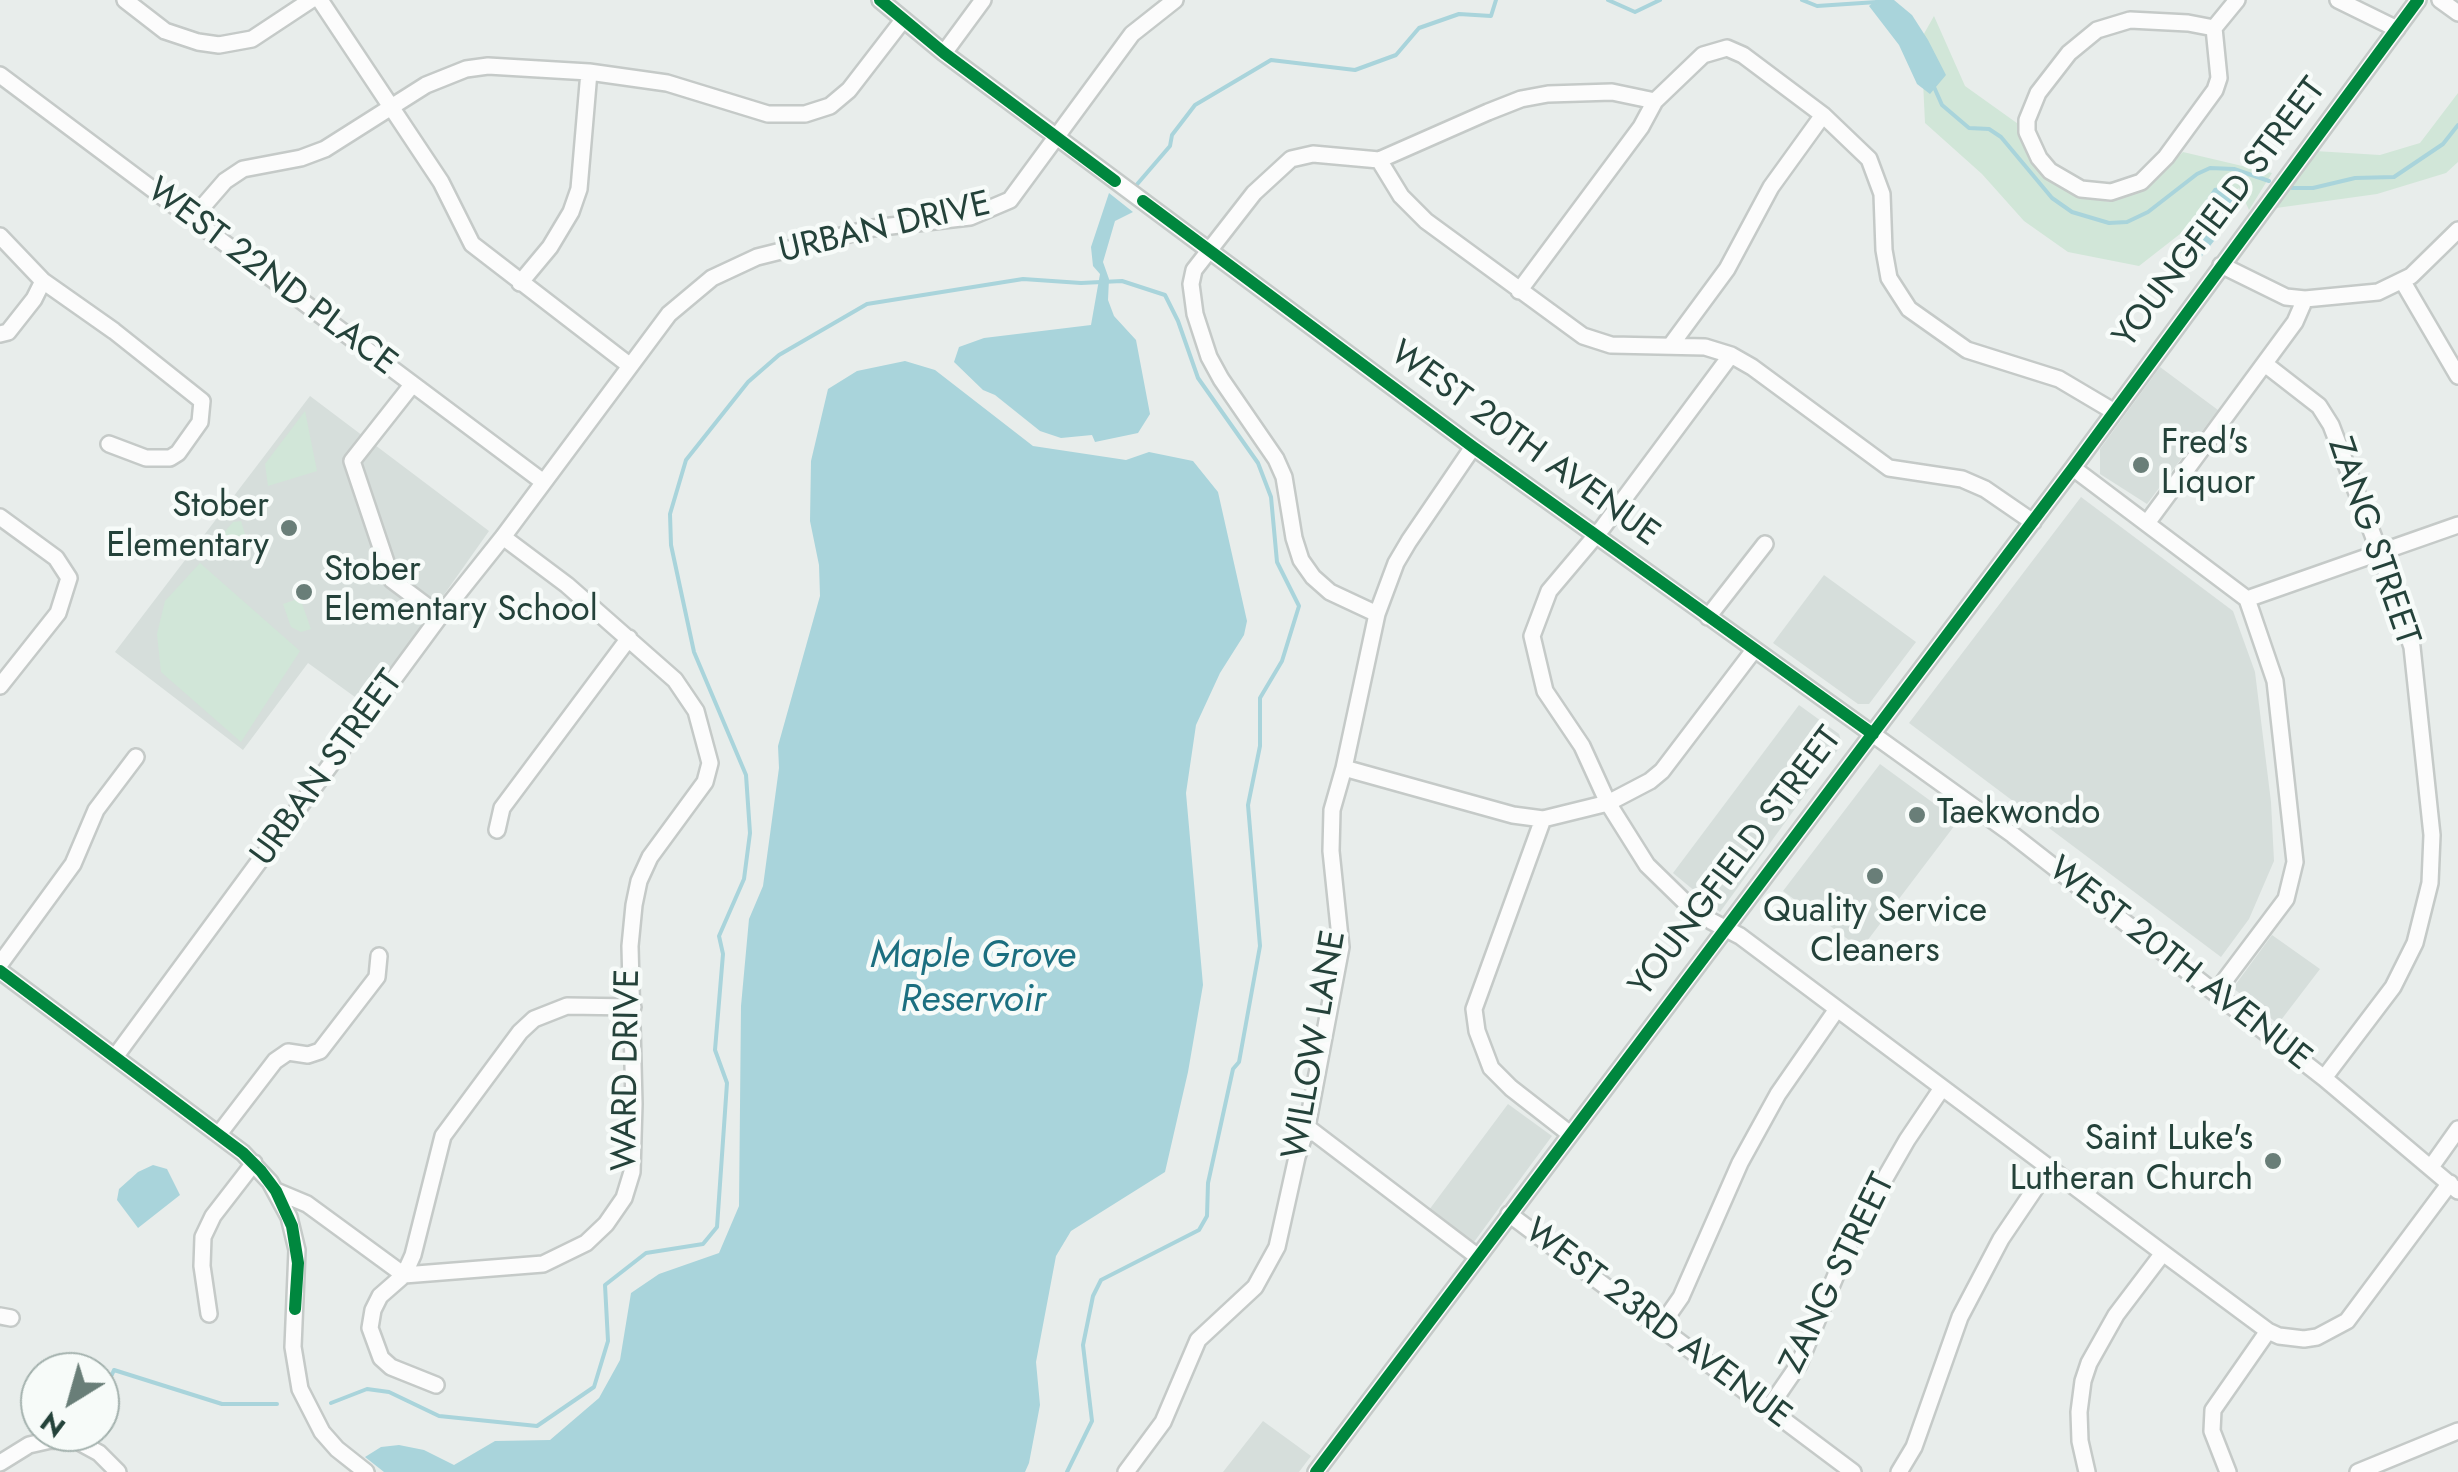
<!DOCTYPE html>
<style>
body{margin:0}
#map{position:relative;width:2458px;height:1472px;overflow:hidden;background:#e8edeb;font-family:Jost,sans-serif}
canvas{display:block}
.north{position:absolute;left:20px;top:1352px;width:100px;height:100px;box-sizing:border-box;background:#f7fbf9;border:2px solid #a3b1ad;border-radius:50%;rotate:217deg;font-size:28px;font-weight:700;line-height:40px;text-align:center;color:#24423a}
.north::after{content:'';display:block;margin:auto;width:35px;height:45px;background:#697e78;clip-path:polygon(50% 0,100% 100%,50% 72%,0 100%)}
</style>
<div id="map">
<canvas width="2458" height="1472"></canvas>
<div class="north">N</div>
</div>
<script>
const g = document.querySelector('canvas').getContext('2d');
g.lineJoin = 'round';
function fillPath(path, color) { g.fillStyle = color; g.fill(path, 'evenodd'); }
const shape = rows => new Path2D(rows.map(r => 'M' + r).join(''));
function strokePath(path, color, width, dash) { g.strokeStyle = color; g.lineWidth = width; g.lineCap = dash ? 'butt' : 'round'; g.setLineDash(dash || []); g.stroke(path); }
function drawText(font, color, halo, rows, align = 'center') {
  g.font = font + ' Jost,sans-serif'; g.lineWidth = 9; g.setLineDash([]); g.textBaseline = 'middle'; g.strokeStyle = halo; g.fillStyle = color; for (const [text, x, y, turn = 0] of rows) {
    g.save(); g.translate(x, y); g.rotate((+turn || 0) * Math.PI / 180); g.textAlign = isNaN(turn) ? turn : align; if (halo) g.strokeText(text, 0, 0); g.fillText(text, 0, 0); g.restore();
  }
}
const built = shape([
 [2160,367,2218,410,2147,504,2100,474,2100,449],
 [310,396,489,531,366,705,308,663,243,750,115,652],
 [2081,497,2233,611,2255,672,2271,802,2274,861,2249,919,2221,957,1909,723],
 [1824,575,1916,642,1869,704,1858,704,1773,643],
 [1799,705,1839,734,1842,744,1720,912,1673,873],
 [1880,764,1958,821,1861,949,1783,891],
 [2272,935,2320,969,2278,1024,2233,988],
 [1508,1104,1552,1136,1474,1242,1429,1210],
 [1263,1421,1311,1456,1299,1472,1223,1472]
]);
const green = shape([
 [1934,16,1965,86,2021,126,2026,146,2081,195,2109,202,2143,190,2183,152,2272,173,2249,210,2239,188,2139,266,2068,252,2024,221,1982,174,1925,123,1921,39],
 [2458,93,2458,162,2446,173,2377,194,2269,209,2315,151,2380,155,2420,143],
 [305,411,317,471,268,486,265,464],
 [241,521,248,544,219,554,216,542,233,522],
 [200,563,300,651,241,742,161,672,157,634,165,601],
 [300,598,311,629,301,632,291,627,283,604]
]);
const water = shape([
 [1876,0,1894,0,1912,15,1928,40,1946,75,1930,94,1917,84,1899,45,1869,6],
 [2233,186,2242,206,2198,261,2180,253,2176,247,2214,188],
 [1109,193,1133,212,1115,221,1103,262,1109,279,1108,300,1114,316,1136,340,1150,414,1138,433,1095,442,1092,435,1061,438,1040,431,995,395,983,390,954,362,959,347,984,338,1091,325,1100,274,1093,266,1091,247],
 [905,361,935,370,1033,446,1126,460,1149,452,1193,461,1218,492,1247,621,1244,635,1220,673,1196,725,1186,793,1203,985,1188,1072,1165,1172,1071,1231,1056,1256,1036,1362,1040,1405,1029,1463,1025,1472,384,1472,365,1457,381,1447,399,1445,424,1450,454,1465,495,1441,550,1440,599,1398,620,1360,631,1293,659,1274,719,1253,739,1206,741,1006,749,919,763,886,779,768,778,746,820,596,819,565,810,521,811,461,828,389,857,371],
 [153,1165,167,1169,180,1195,138,1228,117,1200,119,1189,138,1172]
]);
const stream = shape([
 [1608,0,1635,12,1660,0],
 [1802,0,1817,6,1877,2],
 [1934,87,1942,105,1969,128,1989,129,2001,137,2052,198,2072,212,2109,223,2127,222,2148,212,2197,174,2210,168,2234,169,2269,181],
 [2292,188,2313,188,2355,178,2394,177,2443,144,2458,125],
 [1133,189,1170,146,1172,135,1195,105,1271,60,1355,70,1396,55,1419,28,1459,14,1491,16,1496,0],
 [100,1401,114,1370,222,1404,277,1404],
 [331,1403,367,1389,389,1392,439,1416,537,1426,594,1387,608,1341,605,1285,646,1253,703,1244,717,1227,727,1083,715,1050,723,954,719,936,744,879,750,833,746,775,694,652,671,545,670,514,686,460,748,382,779,355,867,304,1023,279,1081,283,1122,281,1165,295,1178,321,1198,378,1258,463,1271,497,1277,562,1299,606,1282,661,1260,698,1260,746,1248,805,1260,946,1239,1062,1233,1069,1208,1183,1207,1216,1199,1230,1101,1280,1093,1296,1083,1345,1092,1421,1067,1472]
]);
const minor = shape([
 [125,0,165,31,198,42,219,45,252,39,311,0],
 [320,0,441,182,472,244,629,365],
 [880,0,944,53,1473,447,2013,835,2324,1078,2458,1191],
 [2338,0,2397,29],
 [2440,0,2458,13],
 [2130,20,2188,23,2214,28,2219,78,2215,90,2166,157,2141,182,2111,192,2081,189,2050,171,2039,158,2027,132,2027,120,2038,93,2069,53,2097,30,2130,20],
 [2214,28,2237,0],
 [944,53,983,0],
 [0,75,542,481],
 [1379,160,1401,196,1426,221,1583,336,1611,345,1705,347,1731,355,1752,367,1889,468,1962,479,1985,489,2033,522],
 [192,219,225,181,243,169,301,158,325,149,426,85,466,69,488,66,589,72,667,83,768,114,805,114,830,106,849,90,903,20],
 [0,236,43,281,114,331,202,401,200,422,178,453,170,458,146,458,109,444],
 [2221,265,2286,297,2305,299,2378,292,2411,276,2458,230],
 [2403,282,2458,376],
 [520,283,550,247,571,212,579,189,589,72],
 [1519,291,1641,127,1655,101],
 [0,334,8,332,34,299,43,281],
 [1671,345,1727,269,1771,187,1823,115],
 [1731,355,1603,527,1549,591,1532,636,1545,691,1582,746,1608,803,1647,865,1686,903,1711,921,1740,936,2163,1253,2268,1331,2279,1336,2304,1339,2317,1337,2347,1321,2450,1183],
 [2265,364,2319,406,2331,425,2379,551,2412,647,2432,835,2430,883,2415,943,2393,987,2324,1078],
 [412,385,352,461,392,580,440,616],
 [2073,468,2247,599],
 [0,517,56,558,69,578,58,613,0,686],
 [2147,523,2295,322,2305,299],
 [2247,599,2458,525],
 [1377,614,1330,592,1313,577,1301,560,1294,538,1284,477,1276,459,1221,379,1209,357,1195,314,1191,284,1194,270,1254,193,1291,159,1313,154,1379,160,1488,112,1521,99,1548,94,1612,92,1655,101,1703,55,1727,48,1743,55,1823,115,1869,159,1882,194,1884,250,1889,278,1909,309,1967,350,2059,379,2113,411],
 [1708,617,1765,544],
 [1344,768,1513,815,1543,819,1608,803,1650,781,1662,771,1754,650],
 [1543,819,1474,1009,1477,1031,1491,1068,1511,1088,1570,1134],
 [497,830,502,808,629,638],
 [0,964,73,864,96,810,136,757],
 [0,971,243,1153,270,1182,289,1217,297,1250,293,1347,300,1389,322,1432,337,1449,366,1472],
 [2216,992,2286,899,2295,862,2275,681,2247,599],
 [115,1057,440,616,503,537,669,314,712,278,757,257,873,228,970,217,1010,200,1132,34,1175,0],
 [1307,1127,1478,1257],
 [219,1134,275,1061,288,1052,308,1055,320,1051,377,977,379,956],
 [2431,1167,2458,1129],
 [276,1191,307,1204,404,1275,543,1264,586,1243,606,1224,624,1198,632,1172,634,1104,630,946,634,905,639,881,650,857,705,782,710,763,696,711,675,680,567,585,503,537],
 [1509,1214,1853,1472],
 [209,1314,202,1266,203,1237,213,1216,254,1163],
 [0,1316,11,1318],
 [1660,1327,1681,1297,1740,1163,1778,1094,1837,1009],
 [436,1385,391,1367,381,1358,370,1328,373,1310,380,1296,404,1275,413,1255,443,1136,520,1032,534,1019,567,1006,633,1007],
 [1768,1409,1799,1364,1853,1234,1907,1140,1942,1088],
 [0,1463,29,1445,51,1440,77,1441,99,1453,118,1472],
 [1126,1472,1163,1422,1198,1340,1255,1287,1277,1247,1297,1157,1307,1127,1341,947,1331,851,1332,810,1344,768,1377,614,1396,563,1409,541,1473,447],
 [1316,1472,2073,468,2418,0],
 [1899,1472,1914,1447,1960,1317,2001,1239,2049,1168],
 [2087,1472,2080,1441,2079,1412,2083,1381,2089,1363,2116,1315,2163,1253],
 [2228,1472,2212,1431,2213,1410,2268,1331],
 [2358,1472,2458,1431]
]);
const cycleway = shape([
 [880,0,944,53,1115,181],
 [1143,201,1473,447,1873,734],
 [0,971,243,1153,261,1171,276,1191,292,1226,298,1263,295,1309],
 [1316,1472,2073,468,2418,0]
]);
const markers = [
 [2141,465,10,"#697e78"],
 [289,528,10,"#697e78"],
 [304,592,10,"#697e78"],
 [1917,815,10,"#697e78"],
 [1875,876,10,"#697e78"],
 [2273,1161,10,"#697e78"]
];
const streetNames = [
 ["YOUNGFIELD STREET",2221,214,-53],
 ["URBAN DRIVE",885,229,-13],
 ["WEST 22ND PLACE",271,278,37],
 ["WEST 20TH AVENUE",1524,445,36],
 ["ZANG STREET",2372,542,71],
 ["URBAN STREET",328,769,-54],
 ["YOUNGFIELD STREET",1737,863,-53],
 ["WEST 20TH AVENUE",2179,965,38],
 ["WILLOW LANE",1316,1045,-80],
 ["WARD DRIVE",628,1070,-89],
 ["ZANG STREET",1839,1274,-64],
 ["WEST 23RD AVENUE",1657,1325,37]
];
const poiNames = [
 ["Fred's",2161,445],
 ["Liquor",2161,485],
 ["Stober",269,508,"right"],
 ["Elementary",269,548,"right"],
 ["Stober",324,572],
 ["Elementary School",324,612],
 ["Taekwondo",1937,815],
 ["Quality Service",1875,913,"center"],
 ["Cleaners",1875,953,"center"],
 ["Saint Luke's",2253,1141,"right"],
 ["Lutheran Church",2253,1181,"right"]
];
const waterNames = [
 ["Maple Grove",973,958],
 ["Reservoir",973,1002]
];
fillPath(built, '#d6dedb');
fillPath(green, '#d1e6d8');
fillPath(water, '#a9d4db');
strokePath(stream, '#a9d4db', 4);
strokePath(minor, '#c5cac8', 20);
strokePath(minor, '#fcfcfc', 15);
strokePath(cycleway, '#00873e', 12);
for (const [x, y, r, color] of markers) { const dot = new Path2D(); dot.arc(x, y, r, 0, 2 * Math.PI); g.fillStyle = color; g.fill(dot); strokePath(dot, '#f7fbf9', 4); }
drawText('35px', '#24423a', '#f7fbf9', streetNames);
drawText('35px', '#24423a', '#f7fbf9', poiNames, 'left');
drawText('italic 38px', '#1c6f80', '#f7fbf9', waterNames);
</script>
